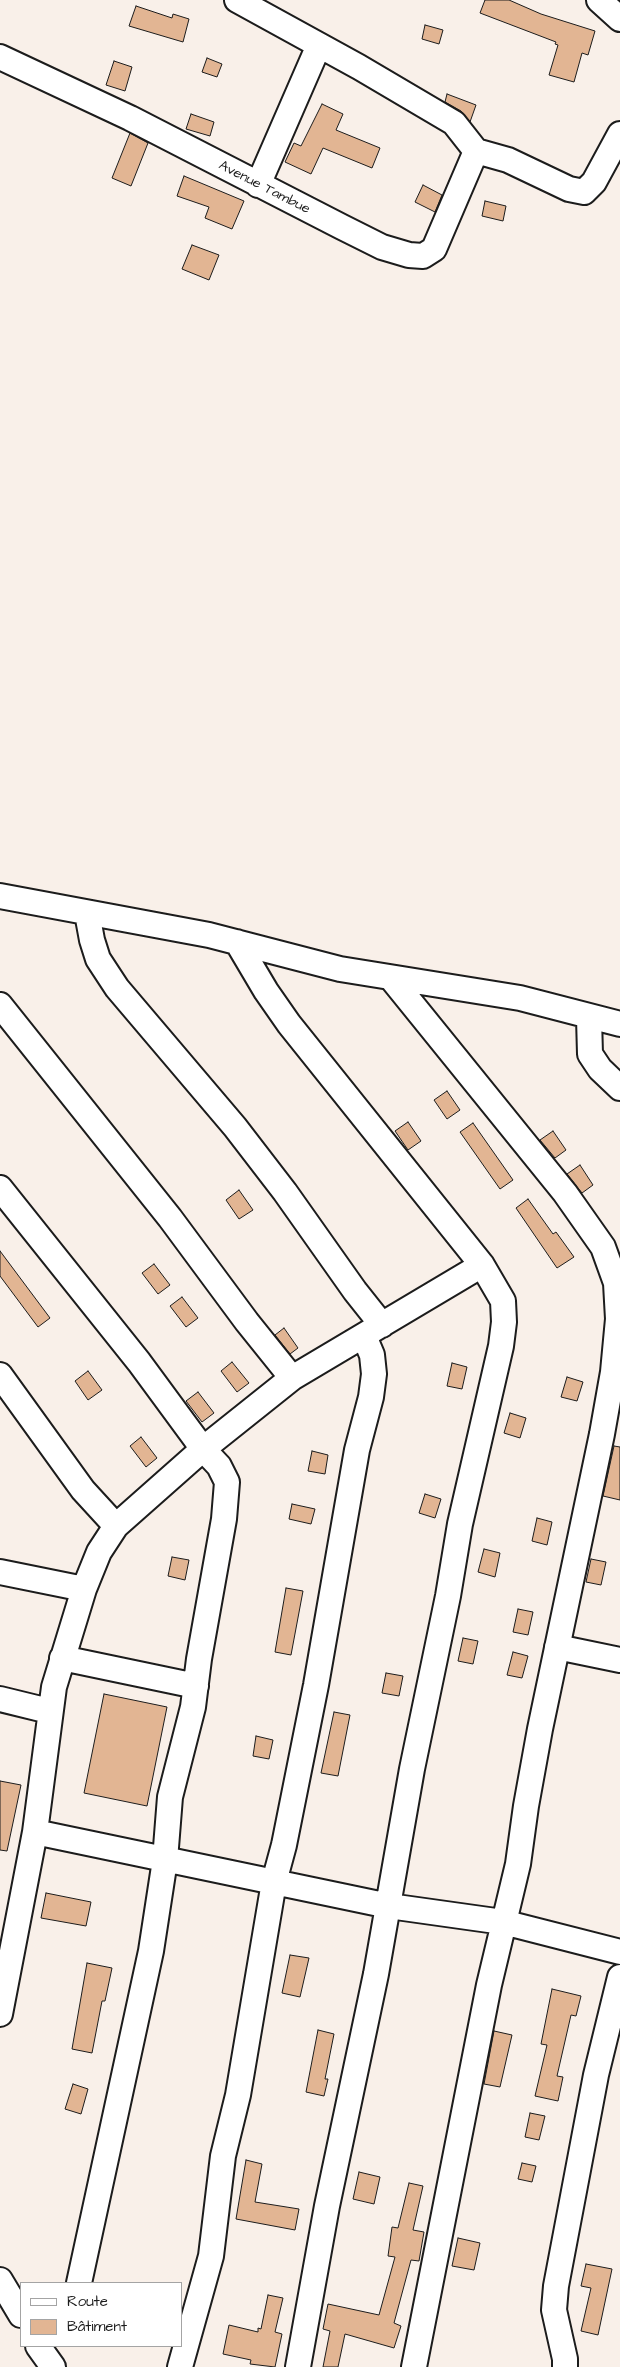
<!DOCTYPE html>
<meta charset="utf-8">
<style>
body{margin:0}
#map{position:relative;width:620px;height:2367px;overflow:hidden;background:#f9f0e9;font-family:"Architects Daughter",sans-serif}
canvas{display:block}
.legend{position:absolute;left:20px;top:2282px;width:162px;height:65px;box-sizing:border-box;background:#fff;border:1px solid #a4a4a4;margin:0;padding:6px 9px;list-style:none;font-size:15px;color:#1c1c1c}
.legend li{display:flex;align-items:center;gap:10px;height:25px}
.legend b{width:25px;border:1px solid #a4a4a4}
</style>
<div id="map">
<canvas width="620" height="2367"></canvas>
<ul class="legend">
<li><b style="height:6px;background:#fff"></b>Route</li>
<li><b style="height:14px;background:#e2b593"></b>Bâtiment</li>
</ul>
</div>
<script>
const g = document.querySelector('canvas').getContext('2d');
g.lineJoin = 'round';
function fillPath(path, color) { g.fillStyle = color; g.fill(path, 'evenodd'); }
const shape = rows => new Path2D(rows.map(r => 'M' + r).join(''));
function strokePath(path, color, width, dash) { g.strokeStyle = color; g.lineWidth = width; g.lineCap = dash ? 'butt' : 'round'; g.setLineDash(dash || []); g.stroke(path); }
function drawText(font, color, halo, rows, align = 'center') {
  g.font = font + ' "Architects Daughter",sans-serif'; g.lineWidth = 4; g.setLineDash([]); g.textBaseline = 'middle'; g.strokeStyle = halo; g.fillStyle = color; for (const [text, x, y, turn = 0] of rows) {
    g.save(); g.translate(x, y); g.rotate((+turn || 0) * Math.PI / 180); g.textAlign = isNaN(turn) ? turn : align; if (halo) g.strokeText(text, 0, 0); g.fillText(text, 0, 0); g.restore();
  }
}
const building = shape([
 [485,0,509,0,541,14,595,31,588,55,582,53,574,82,549,75,558,45,555,44,556,42,480,13,485,0],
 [136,6,172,18,173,14,189,19,183,42,129,26,136,6],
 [425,25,443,30,439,44,422,39,425,25],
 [207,58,222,64,217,77,202,72,207,58],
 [114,61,132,67,125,91,106,85,114,61],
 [447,94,476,105,470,122,461,111,445,102,447,94],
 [322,104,343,114,336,130,380,148,372,168,323,148,311,174,285,162,294,143,301,146,322,104],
 [191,114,214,122,210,136,186,129,191,114],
 [130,133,148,143,131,186,112,178,130,133],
 [184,176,244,201,232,229,205,218,209,207,177,196,184,176],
 [423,185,442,195,435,212,415,202,423,185],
 [485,201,506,206,503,221,482,216,485,201],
 [192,245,219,255,209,280,182,269,192,245],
 [447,1091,460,1110,447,1119,434,1100,447,1091],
 [408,1122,421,1141,408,1150,395,1131,408,1122],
 [473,1123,513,1180,500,1189,460,1132,473,1123],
 [553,1131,566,1150,555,1158,540,1140,553,1131],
 [580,1165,593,1185,582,1193,567,1174,580,1165],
 [239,1190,253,1210,239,1219,226,1200,239,1190],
 [528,1199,553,1234,556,1232,574,1257,557,1268,516,1208,528,1199],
 [0,1251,50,1318,38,1327,0,1276,0,1251],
 [154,1264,170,1285,158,1294,142,1273,154,1264],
 [182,1297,198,1318,186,1327,170,1306,182,1297],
 [284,1328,298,1348,290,1354,275,1335,284,1328],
 [232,1362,249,1383,237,1392,221,1371,232,1362],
 [452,1363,467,1367,462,1389,447,1386,452,1363],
 [88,1371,102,1390,88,1400,75,1381,88,1371],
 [567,1377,583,1382,577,1401,561,1397,567,1377],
 [198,1392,214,1413,202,1422,186,1401,198,1392],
 [510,1413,526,1418,520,1438,504,1433,510,1413],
 [141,1437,157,1458,146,1467,130,1446,141,1437],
 [614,1446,620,1447,620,1500,603,1496,614,1446],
 [312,1451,328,1455,325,1474,308,1471,312,1451],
 [425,1494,441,1499,435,1518,419,1513,425,1494],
 [292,1504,315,1509,311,1524,289,1519,292,1504],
 [537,1518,552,1522,547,1545,532,1541,537,1518],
 [484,1549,500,1553,495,1577,478,1572,484,1549],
 [172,1557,189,1560,185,1580,168,1576,172,1557],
 [591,1559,606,1562,601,1585,586,1582,591,1559],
 [286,1588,303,1591,291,1655,275,1652,286,1588],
 [518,1609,533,1612,528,1635,513,1632,518,1609],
 [463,1638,478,1641,473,1664,458,1661,463,1638],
 [513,1652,528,1656,522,1678,507,1675,513,1652],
 [386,1673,403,1676,399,1696,382,1693,386,1673],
 [104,1694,167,1707,147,1806,84,1793,104,1694],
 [334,1712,350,1715,338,1776,321,1773,334,1712],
 [256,1736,273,1740,269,1759,253,1756,256,1736],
 [0,1781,21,1785,7,1851,0,1850,0,1781],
 [46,1893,91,1902,86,1926,41,1918,46,1893],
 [290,1955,309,1958,300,1997,282,1993,290,1955],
 [87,1963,112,1968,105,2001,102,2001,92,2053,72,2049,87,1963],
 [552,1989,581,1996,576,2016,571,2015,557,2076,563,2077,558,2101,535,2096,547,2045,541,2044,552,1989],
 [318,2030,334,2034,325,2079,328,2079,324,2096,306,2092,318,2030],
 [494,2031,512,2035,500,2087,484,2084,494,2031],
 [73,2084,88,2089,81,2114,65,2109,73,2084],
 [530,2113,545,2116,539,2140,525,2137,530,2113],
 [246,2160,262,2164,255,2202,299,2209,295,2230,236,2219,246,2160],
 [522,2163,536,2166,532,2182,518,2179,522,2163],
 [359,2172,380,2177,374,2204,353,2199,359,2172],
 [409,2183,423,2186,413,2230,424,2232,419,2261,411,2260,394,2323,401,2326,394,2348,345,2334,338,2367,323,2367,330,2331,323,2329,328,2304,379,2315,395,2257,388,2256,392,2227,398,2228,409,2183],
 [458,2238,480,2243,474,2270,452,2266,458,2238],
 [586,2264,612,2269,598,2335,581,2331,591,2288,581,2286,586,2264],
 [268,2295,283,2298,275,2332,282,2334,275,2367,250,2364,251,2360,223,2354,229,2325,258,2332,258,2328,261,2329,268,2295]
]);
const minor = shape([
 [237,0,359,67,454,123,476,151,508,160,569,189,584,192,594,182,620,134],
 [599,0,620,19],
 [0,57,130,118,342,227,382,247,409,255,423,256,434,249,476,151],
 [258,185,319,45],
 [0,896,209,935,340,969,520,998,620,1024],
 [87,913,92,940,98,959,117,988,235,1127,285,1192,355,1291,382,1325],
 [237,942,266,991,289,1024,482,1265,503,1301,504,1322,501,1346,460,1524,448,1596,412,1769,376,1974,327,2206,298,2367],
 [391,978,565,1193,603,1247,616,1283,618,1319,613,1372,602,1434,540,1729,526,1806,518,1864,489,1985,414,2367],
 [0,1005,170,1218,247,1322,292,1378],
 [589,1018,590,1054,600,1069,620,1088],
 [0,1188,139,1362,203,1449,219,1466,227,1482,224,1519,199,1659,193,1707,170,1797,165,1860,151,1951,79,2283],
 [0,1375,83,1490,116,1526],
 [0,1572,84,1589],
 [557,1647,620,1660],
 [62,1658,196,1686],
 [0,1699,49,1711],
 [35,1832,389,1906,503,1922,620,1952],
 [0,2014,35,1832,54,1687,84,1589,99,1552,116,1526,203,1449,292,1378,482,1265],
 [0,2280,21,2315],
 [38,2346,53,2367],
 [180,2367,211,2256,223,2156,238,2095,274,1882,284,1845,316,1685,357,1450,371,1397,374,1374,372,1355,364,1336],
 [565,2367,565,2359,554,2310,556,2286,596,2075,620,1977]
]);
const streetNames = [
 ["Avenue Tambue",264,188,27]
];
fillPath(building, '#e2b593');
strokePath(building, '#1c1c1c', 1);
strokePath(minor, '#1c1c1c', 28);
strokePath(minor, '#fff', 24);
drawText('14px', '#1c1c1c', '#fff', streetNames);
</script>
